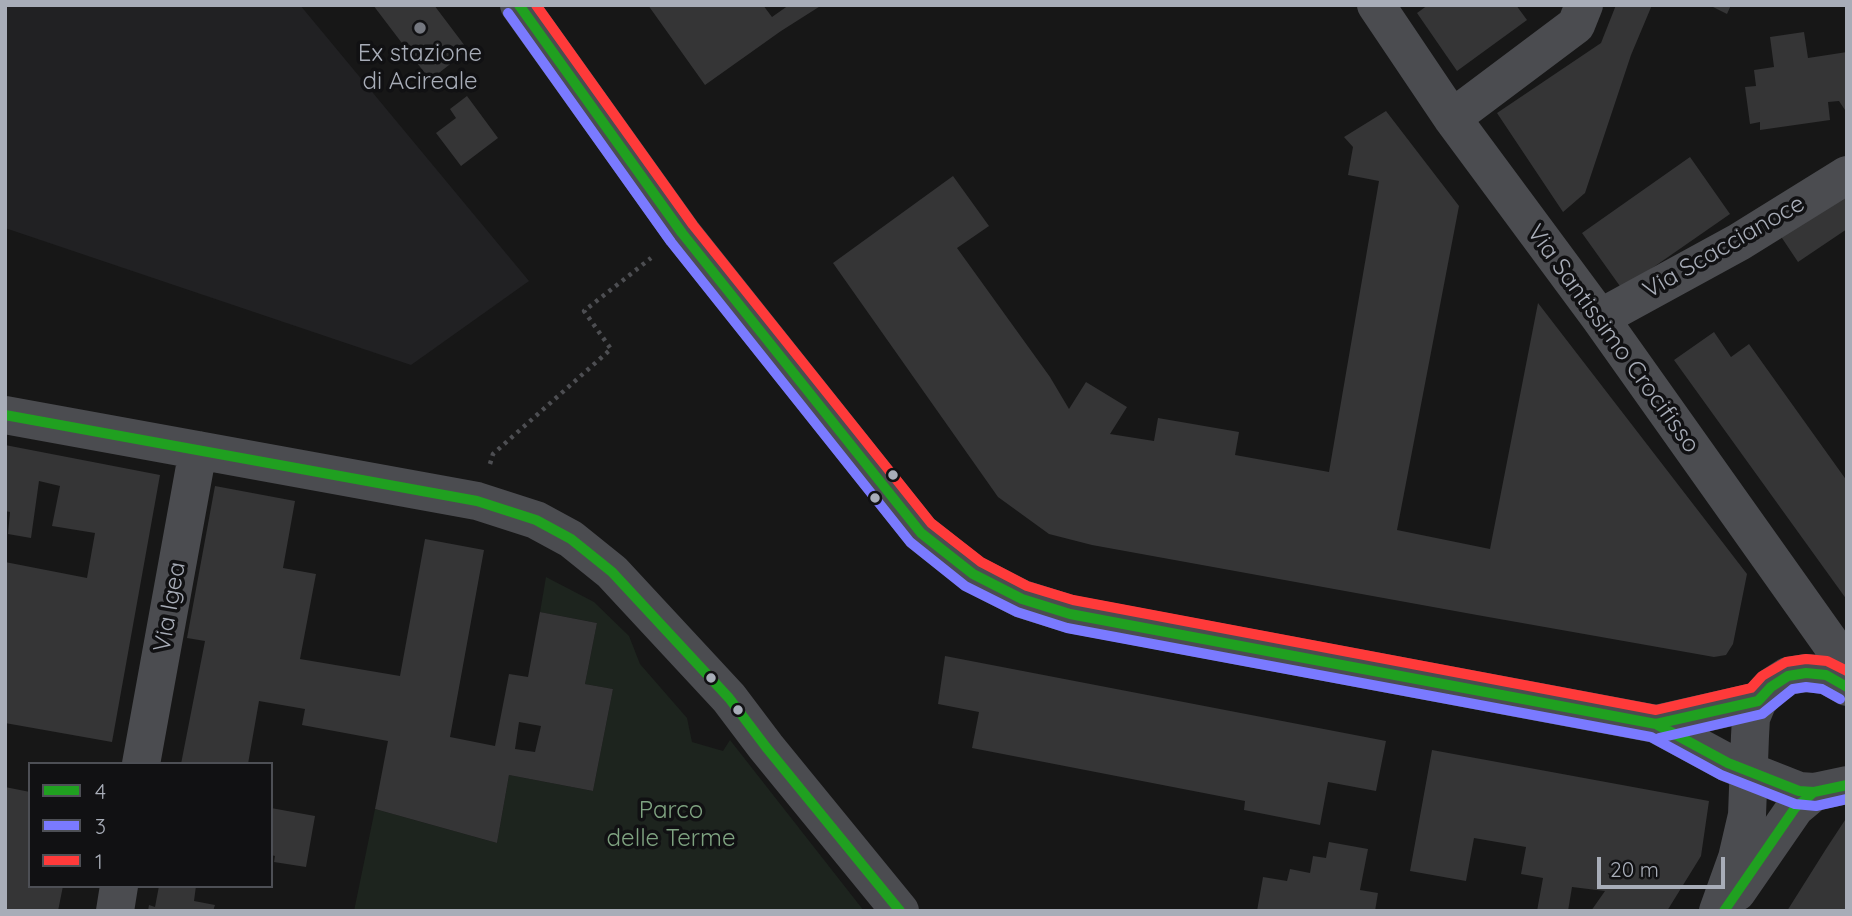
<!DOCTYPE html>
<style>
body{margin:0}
#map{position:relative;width:1852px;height:916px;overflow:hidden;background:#171717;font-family:Quicksand,sans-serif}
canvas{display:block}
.frame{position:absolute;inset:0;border:7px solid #a8adb8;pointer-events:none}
.legend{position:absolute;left:28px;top:762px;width:245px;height:126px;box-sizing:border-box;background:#111113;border:2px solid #4d4f55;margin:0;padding:9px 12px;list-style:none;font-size:21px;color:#a8adb8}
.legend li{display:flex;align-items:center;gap:14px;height:35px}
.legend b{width:35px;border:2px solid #4d4f55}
.scale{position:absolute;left:1597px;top:857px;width:128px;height:32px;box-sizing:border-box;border:4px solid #a8adb8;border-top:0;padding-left:9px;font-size:21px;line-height:24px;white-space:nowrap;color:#a8adb8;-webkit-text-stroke:5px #111113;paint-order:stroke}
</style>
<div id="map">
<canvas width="1852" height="916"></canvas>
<div class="frame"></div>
<ul class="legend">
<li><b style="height:9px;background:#20a020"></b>4</li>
<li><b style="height:9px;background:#7a7aff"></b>3</li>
<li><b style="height:9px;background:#ff3a3a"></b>1</li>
</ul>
<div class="scale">20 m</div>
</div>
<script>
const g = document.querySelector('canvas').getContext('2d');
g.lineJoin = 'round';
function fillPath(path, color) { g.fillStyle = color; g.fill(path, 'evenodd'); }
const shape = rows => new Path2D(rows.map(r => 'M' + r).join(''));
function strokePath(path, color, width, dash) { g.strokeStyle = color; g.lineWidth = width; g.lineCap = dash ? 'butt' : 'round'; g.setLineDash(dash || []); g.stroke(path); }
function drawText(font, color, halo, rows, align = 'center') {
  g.font = font + ' Quicksand,sans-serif'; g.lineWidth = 7; g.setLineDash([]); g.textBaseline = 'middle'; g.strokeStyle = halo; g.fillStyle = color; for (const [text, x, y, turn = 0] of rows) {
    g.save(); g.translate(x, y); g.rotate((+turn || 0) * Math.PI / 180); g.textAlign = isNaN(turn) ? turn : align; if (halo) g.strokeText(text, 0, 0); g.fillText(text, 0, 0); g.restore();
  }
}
const built = shape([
 [5,5,300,5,529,281,411,365,5,228]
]);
const green = shape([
 [546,577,594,602,629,636,640,664,687,718,692,742,723,751,730,740,864,911,354,911,375,809,497,843,509,775,593,791,613,689,585,684,597,623,540,612]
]);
const building = shape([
 [373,5,434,5,468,50,430,80],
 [648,5,763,5,772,17,789,5,822,5,781,31,705,85],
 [1428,5,1516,5,1527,20,1457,71,1417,13],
 [1616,5,1652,5,1631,55,1585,193,1563,212,1497,113,1601,43],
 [1709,5,1731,5,1727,14],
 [1804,32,1808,58,1847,52,1847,113,1839,101,1828,102,1830,120,1760,130,1760,122,1750,124,1745,87,1756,86,1754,70,1774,67,1770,37],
 [467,96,498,138,461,166,436,133,456,118,450,109],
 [1386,111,1459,206,1397,530,1490,549,1538,303,1747,574,1733,644,1726,655,1714,657,1477,615,1092,545,1049,534,998,497,833,263,953,176,989,226,957,248,1050,377,1069,409,1086,382,1127,407,1110,434,1154,441,1158,418,1239,432,1235,455,1329,472,1379,181,1348,175,1353,147,1344,137],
 [1690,157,1730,214,1622,289,1582,233],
 [1847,185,1847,229,1798,262,1778,232],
 [1714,332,1731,357,1749,344,1847,481,1847,600,1674,360],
 [5,445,160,475,112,742,5,723,5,562,87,578,95,533,52,526,60,486,39,481,31,538,8,534,10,512,5,511],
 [215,486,295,501,283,568,316,574,300,659,400,676,425,539,484,550,450,737,495,746,509,674,528,677,540,612,597,623,585,684,613,689,593,791,509,775,497,843,375,809,388,741,302,725,305,709,259,701,248,764,181,764,205,641,187,638],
 [519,722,541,726,535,752,515,749],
 [945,656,1386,741,1376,791,1328,782,1320,825,1244,810,1245,801,972,748,979,712,938,704],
 [1432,750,1709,801,1701,856,1667,911,1591,911,1605,891,1572,887,1568,911,1537,911,1543,878,1521,874,1526,847,1474,838,1466,881,1410,871],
 [5,787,30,792,30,886,63,886,58,911,5,911],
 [271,808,315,816,306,867,274,862,275,856,271,855],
 [1847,817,1847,911,1787,911,1826,849],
 [1329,842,1368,849,1360,890,1378,893,1375,911,1257,911,1263,877,1287,881,1290,869,1310,873,1313,856,1326,858],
 [159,886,196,886,194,901,215,905,213,911,148,911,149,905,155,907]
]);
const path = shape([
 [490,464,493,454,611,349,584,311,651,258]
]);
const minor = shape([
 [519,5,682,233,921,533,973,574,1022,599,1070,614,1656,724,1728,763,1799,791,1814,792,1847,785],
 [1376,5,1452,118,1600,318,1832,645,1847,676],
 [1452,118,1576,25,1584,5],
 [1600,318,1739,242,1847,175],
 [5,415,477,501,536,520,571,539,612,572,729,698,766,747,900,911],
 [1656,724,1758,701],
 [141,764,198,450],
 [1737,892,1795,808,1814,792],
 [115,911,119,886],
 [1718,911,1737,858,1747,815,1750,736,1751,718,1758,701,1771,687,1788,676,1806,673,1826,675,1847,687]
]);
const bus1 = shape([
 [519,5,682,233,921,533,973,574,1022,599,1070,614,1656,724,1728,763,1799,791,1814,792,1847,785],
 [5,415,477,501,536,520,571,539,612,572,729,698,766,747,900,911],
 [1656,724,1758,701,1771,687,1788,676,1806,673,1826,675,1847,687],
 [1724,911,1795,808,1814,792]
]);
const bus2 = shape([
 [508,13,671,242,910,542,965,586,1017,612,1067,628,1651,737,1721,775,1795,804,1816,806,1847,799],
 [1659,738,1762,714,1793,689,1806,687,1822,689,1840,699]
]);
const bus3 = shape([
 [536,5,693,225,931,523,981,562,1027,586,1073,600,1656,710,1751,688,1762,676,1786,662,1806,659,1827,661,1847,671]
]);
const markers = [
 [420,28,7,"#757880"],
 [893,475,6,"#a8adb8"],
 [875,498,6,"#a8adb8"],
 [711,678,6,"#a8adb8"],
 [738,710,6,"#a8adb8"]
];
const poiNames = [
 ["Ex stazione",420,54],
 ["di Acireale",420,82]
];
const streetNames = [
 ["Via Scaccianoce",1724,247,-30],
 ["Via Santissimo Crocifisso",1613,339,54],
 ["Via Igea",170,607,-80]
];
const parkNames = [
 ["Parco",671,811],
 ["delle Terme",671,839]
];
fillPath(built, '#212123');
fillPath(green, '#1d241e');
fillPath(building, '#353536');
strokePath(path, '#4d4e52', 4.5, [3.5, 5]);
strokePath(minor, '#4b4c50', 38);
strokePath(bus1, '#20a020', 10);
strokePath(bus2, '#7a7aff', 10);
strokePath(bus3, '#ff3a3a', 10);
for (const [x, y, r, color] of markers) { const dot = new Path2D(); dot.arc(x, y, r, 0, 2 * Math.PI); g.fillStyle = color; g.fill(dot); strokePath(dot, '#111113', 2.5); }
drawText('24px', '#a8adb8', '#111113', poiNames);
drawText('24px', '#a8adb8', '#111113', streetNames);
drawText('24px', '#7fa381', '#111113', parkNames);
</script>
